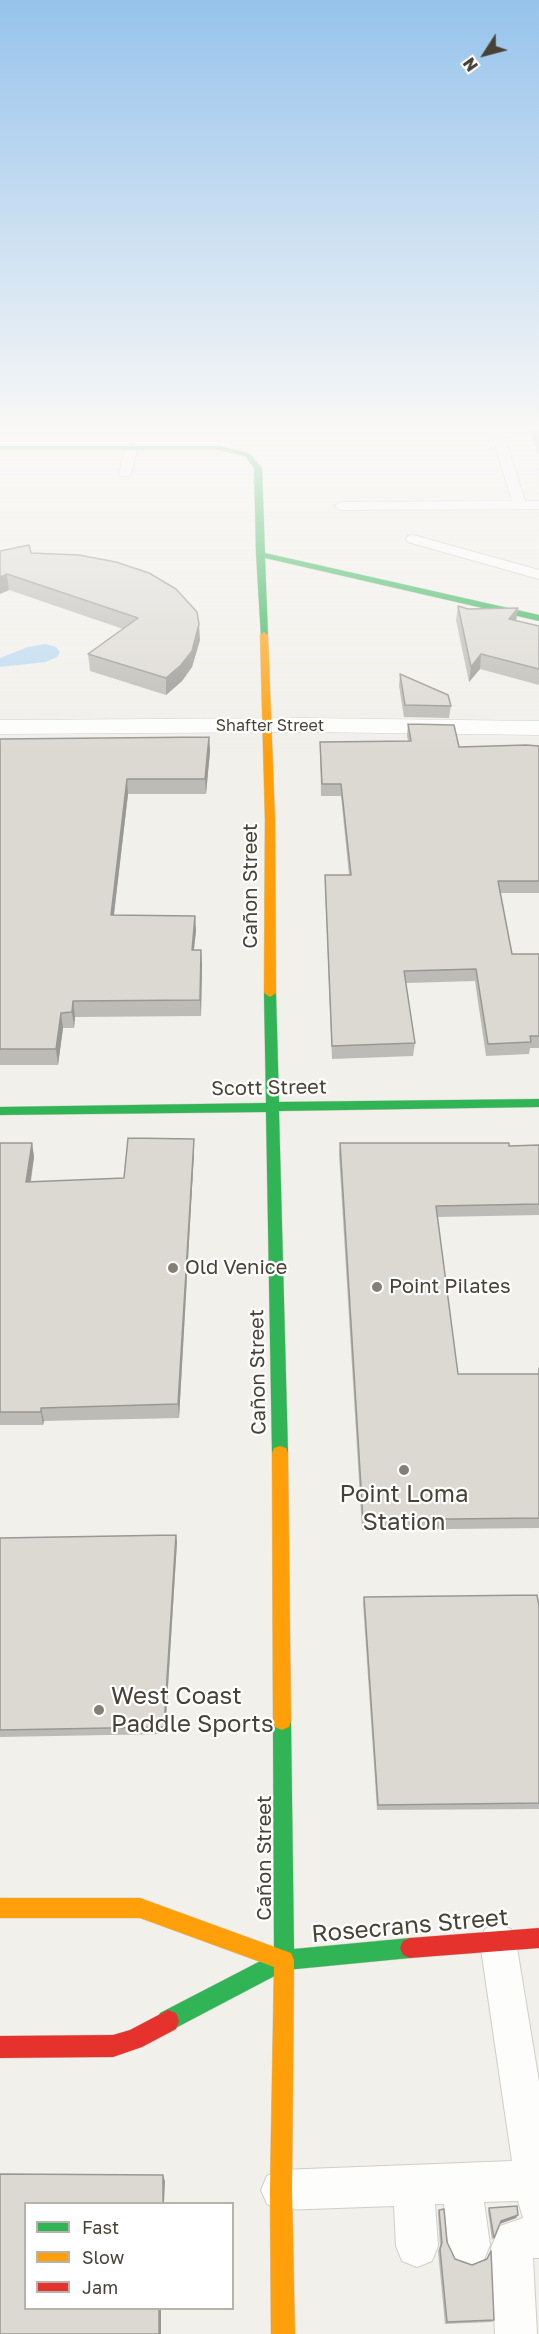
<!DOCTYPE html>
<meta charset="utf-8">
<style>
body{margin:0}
#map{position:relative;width:539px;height:2334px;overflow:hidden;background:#f2f0eb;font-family:"Golos Text",sans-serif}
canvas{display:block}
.legend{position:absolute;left:24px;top:2202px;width:210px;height:108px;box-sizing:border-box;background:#fff;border:2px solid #b6b3af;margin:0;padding:8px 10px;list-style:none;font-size:18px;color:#484236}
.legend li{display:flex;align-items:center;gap:12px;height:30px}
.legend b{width:30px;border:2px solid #b6b3af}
.north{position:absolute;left:455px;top:24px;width:60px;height:60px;-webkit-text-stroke:4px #fff;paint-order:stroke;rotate:234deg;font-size:16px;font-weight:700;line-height:24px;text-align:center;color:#484236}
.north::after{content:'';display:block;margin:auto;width:21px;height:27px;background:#484236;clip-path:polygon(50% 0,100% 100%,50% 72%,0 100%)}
</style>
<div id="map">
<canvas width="539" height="2334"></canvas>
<ul class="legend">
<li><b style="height:8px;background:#30b455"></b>Fast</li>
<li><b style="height:8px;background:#ff9f0a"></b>Slow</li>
<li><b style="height:8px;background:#e5322d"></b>Jam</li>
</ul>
<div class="north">N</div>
</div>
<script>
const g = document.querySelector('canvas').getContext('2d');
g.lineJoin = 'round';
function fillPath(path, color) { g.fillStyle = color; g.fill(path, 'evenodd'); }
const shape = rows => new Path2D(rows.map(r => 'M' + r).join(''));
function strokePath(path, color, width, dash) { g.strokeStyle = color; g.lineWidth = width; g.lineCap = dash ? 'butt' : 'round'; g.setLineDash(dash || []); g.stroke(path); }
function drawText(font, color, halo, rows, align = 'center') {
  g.font = font + ' "Golos Text",sans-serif'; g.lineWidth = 4.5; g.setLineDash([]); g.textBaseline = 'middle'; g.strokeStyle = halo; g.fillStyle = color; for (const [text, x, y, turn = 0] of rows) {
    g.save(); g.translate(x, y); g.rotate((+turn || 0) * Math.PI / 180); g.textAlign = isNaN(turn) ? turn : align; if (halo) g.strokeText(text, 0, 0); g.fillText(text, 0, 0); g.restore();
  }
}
const water = shape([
 [45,644,56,647,60,652,57,657,46,662,0,667,0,658,28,647]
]);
const lane = shape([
 [496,425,502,429,525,501,539,501,539,509,341,510,334,506,341,502,512,501,490,429,496,425],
 [132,444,138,448,131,473,130,476,120,476,119,473,126,448,132,444],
 [413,535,539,570,539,579,408,542,406,539,408,536,413,535],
 [498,1924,511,1929,516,1942,539,2082,539,2258,533,2258,537,2334,495,2334,491,2248,500,2226,523,2218,518,2201,484,2202,490,2245,484,2260,469,2266,454,2260,448,2245,444,2204,435,2204,438,2246,432,2261,417,2267,402,2261,396,2246,394,2206,281,2210,267,2204,261,2190,267,2176,281,2170,512,2161,480,1942,485,1929,498,1924]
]);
const street = shape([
 [305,718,539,721,539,735,305,732,0,734,0,720,305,718]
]);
const fast = shape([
 [0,446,219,446,249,453,262,468,265,553,539,615,539,621,265,558,268,635,261,637,256,554,254,468,245,456,219,450,0,450,0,446],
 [270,989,276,993,279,1102,539,1099,539,1107,279,1111,288,1453,286,1458,280,1460,274,1458,272,1453,266,1112,0,1115,0,1107,266,1103,264,993,270,989],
 [282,1712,289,1715,291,1721,294,1949,410,1938,417,1941,420,1948,417,1955,410,1958,286,1970,168,2032,160,2029,157,2021,160,2013,274,1954,273,1721,275,1715,282,1712]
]);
const slow = shape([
 [264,632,268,635,275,820,276,993,270,997,264,993,265,820,260,635,264,632],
 [280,1446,286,1448,288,1453,291,1721,289,1727,282,1730,275,1727,273,1721,272,1453,274,1448,280,1446],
 [0,1898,140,1898,291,1953,294,1960,292,2190,295,2334,271,2334,270,2190,274,1967,140,1918,0,1918,0,1898]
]);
const jam = shape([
 [539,1928,539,1948,410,1958,403,1955,400,1948,403,1941,410,1938,539,1928],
 [168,2010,176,2013,179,2021,176,2029,142,2047,113,2057,0,2058,0,2036,113,2035,130,2030,168,2010]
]);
const wall = shape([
 [527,425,539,425,539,456],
 [0,551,31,553,200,640,192,667,182,681,166,695,90,671,88,654,123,629,9,590,0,594],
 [458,606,468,609,518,608,516,620,539,626,539,685,480,669,469,682,456,620],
 [400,674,451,706,449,718,404,717,399,686],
 [408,724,459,747,539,746,539,893,500,893,512,954,539,954,539,1048,530,1048,529,1054,486,1056,475,981,406,983,415,1043,413,1056,332,1059,325,887,325,875,349,875,341,796,321,796,320,742,408,741,407,736],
 [209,737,210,751,206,794,128,794,114,915,195,916,196,931,194,950,201,950,202,965,201,1016,75,1017,74,1028,63,1028,58,1065,0,1065,0,739],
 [194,1139,194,1153,179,1418,44,1421,43,1425,0,1425,0,1143,32,1143,34,1157,31,1182,124,1178],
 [340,1143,509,1146,539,1145,539,1215,437,1217,458,1374,538,1374,539,1368,539,1528,362,1530,339,1154],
 [0,1538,177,1542,165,1734,0,1737],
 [364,1597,539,1606,539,1809,377,1810,363,1603],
 [489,2208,516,2218,500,2224,492,2240,488,2211],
 [439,2210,447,2242,455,2259,472,2265,486,2260,491,2251,494,2320,492,2322,445,2324,438,2251,440,2246,438,2213]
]);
const shadedWall = shape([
 [7,574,9,590,0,594,0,577],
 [518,608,516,622,509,619],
 [199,624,200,640,192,667,182,681,166,695,166,678],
 [481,654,480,669,469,682,471,667],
 [209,737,210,751,206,794,205,779],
 [127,779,128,794,112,930,111,915],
 [195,916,196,931,192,965,192,950],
 [201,950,202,965,201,1016,200,1000],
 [73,1001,75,1017,74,1028,72,1012],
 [61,1013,63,1028,58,1065,56,1049],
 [194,1139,194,1153,179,1418,178,1404],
 [32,1143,34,1157,28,1196,26,1182],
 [41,1408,44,1421,43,1425,41,1412],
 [176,1535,177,1542,165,1734,164,1727],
 [163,2175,165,2181,164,2204,163,2204],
 [518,2215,516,2218,499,2224,501,2221],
 [159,2308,161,2308,161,2334,159,2334]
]);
const building = shape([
 [532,425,539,425,539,442,532,425],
 [29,545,31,553,79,555,116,562,149,573,176,589,197,612,199,624,192,651,181,665,166,678,88,654,138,618,7,574,0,577,0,551,29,545],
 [458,606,468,609,518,608,509,619,539,626,539,669,481,654,471,667,458,606],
 [400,674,448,695,451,706,405,705,400,674],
 [408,724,454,725,459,747,526,745,539,746,539,881,498,881,512,954,539,954,539,1036,530,1036,531,1042,488,1044,476,969,404,971,415,1043,332,1046,325,875,351,875,341,784,322,784,320,742,411,741,408,724],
 [209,737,205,779,127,779,111,915,195,916,192,950,201,950,200,1000,73,1001,72,1012,61,1013,56,1049,0,1049,0,739,209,737],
 [128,1138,194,1139,178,1404,41,1408,41,1412,0,1412,0,1143,32,1143,26,1182,124,1178,128,1138],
 [340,1143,509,1143,509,1146,539,1145,539,1204,436,1206,458,1374,539,1374,539,1368,539,1518,363,1520,340,1143],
 [176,1535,164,1727,0,1730,0,1538,176,1535],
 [537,1595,539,1606,539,1803,378,1805,364,1597,537,1595],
 [0,2174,163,2175,163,2204,26,2204,26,2308,159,2308,159,2334,0,2334,0,2174],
 [517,2206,518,2215,501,2221,494,2238,489,2208,517,2206],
 [444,2209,447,2242,455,2259,472,2265,487,2259,491,2251,494,2320,447,2322,440,2249,442,2243,439,2210,444,2209]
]);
const markers = [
 [173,1268,6,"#847f75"],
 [377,1287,6,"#847f75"],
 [404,1470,6,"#847f75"],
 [99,1710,6,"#847f75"]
];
const farStreetnames = [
 ["Shafter Street",270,726]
];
const streetNames = [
 ["Cañon Street",251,886,-90],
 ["Scott Street",269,1088,-1],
 ["Cañon Street",258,1372,-91],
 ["Cañon Street",265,1858,-90]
];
const poiNames = [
 ["Old Venice",185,1268],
 ["Point Pilates",389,1287]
];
const nearPoinames = [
 ["Point Loma",404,1494],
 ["Station",404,1522],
 ["West Coast",111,1696,"left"],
 ["Paddle Sports",111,1724,"left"]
];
const nearStreetnames = [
 ["Rosecrans Street",410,1926,-5]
];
fillPath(water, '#bbd9f1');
strokePath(lane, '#d0cec8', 2);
strokePath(street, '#d0cec8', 1);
strokePath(fast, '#d2cec2', 1);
strokePath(slow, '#d2cec2', 1);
strokePath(jam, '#d2cec2', 1);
fillPath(lane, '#fdfdfc');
fillPath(street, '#fdfdfc');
fillPath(fast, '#30b455');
fillPath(slow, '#ff9f0a');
fillPath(jam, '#e5322d');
fillPath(wall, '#bdbbb5');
fillPath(shadedWall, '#9a9894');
fillPath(building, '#dcd9d3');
strokePath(building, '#9a9894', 1.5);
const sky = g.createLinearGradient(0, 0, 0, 752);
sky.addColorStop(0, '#96c3ec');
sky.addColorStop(0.57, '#f9f8f6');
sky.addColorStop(1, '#f9f8f600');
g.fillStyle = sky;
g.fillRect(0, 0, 539, 752);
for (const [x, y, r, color] of markers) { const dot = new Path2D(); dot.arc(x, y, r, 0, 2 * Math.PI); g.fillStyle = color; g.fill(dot); strokePath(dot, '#fff', 2); }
drawText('16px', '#484236', '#fff', farStreetnames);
drawText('20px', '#484236', '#fff', streetNames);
drawText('20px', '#484236', '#fff', poiNames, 'left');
drawText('24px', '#484236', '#fff', nearPoinames);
drawText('24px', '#484236', '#fff', nearStreetnames);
</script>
